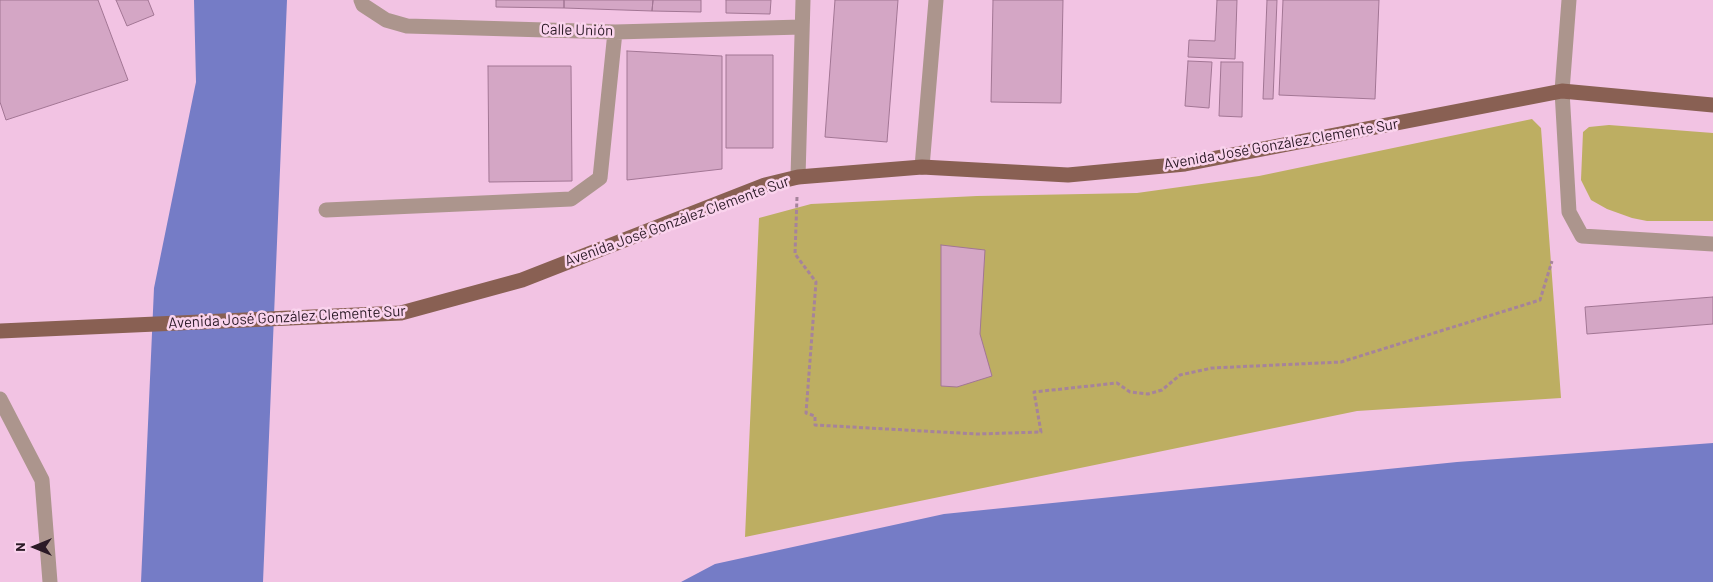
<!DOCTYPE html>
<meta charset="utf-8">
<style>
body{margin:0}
#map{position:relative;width:1713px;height:582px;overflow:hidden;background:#f2c3e3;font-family:Barlow,sans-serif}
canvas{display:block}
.north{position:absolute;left:10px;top:522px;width:50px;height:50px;-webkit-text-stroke:4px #fad3ed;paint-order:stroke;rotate:270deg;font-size:14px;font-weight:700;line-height:20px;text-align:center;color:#2b1a26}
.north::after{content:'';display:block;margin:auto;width:18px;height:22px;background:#2b1a26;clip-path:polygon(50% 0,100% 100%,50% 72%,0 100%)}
</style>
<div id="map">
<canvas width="1713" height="582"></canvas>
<div class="north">N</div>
</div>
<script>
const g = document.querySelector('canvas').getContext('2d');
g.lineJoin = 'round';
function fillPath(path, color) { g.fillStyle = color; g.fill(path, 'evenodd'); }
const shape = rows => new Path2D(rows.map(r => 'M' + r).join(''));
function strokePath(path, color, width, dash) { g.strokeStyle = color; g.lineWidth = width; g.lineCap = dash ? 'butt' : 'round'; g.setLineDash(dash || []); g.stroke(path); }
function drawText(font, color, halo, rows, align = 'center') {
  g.font = font + ' Barlow,sans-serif'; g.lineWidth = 5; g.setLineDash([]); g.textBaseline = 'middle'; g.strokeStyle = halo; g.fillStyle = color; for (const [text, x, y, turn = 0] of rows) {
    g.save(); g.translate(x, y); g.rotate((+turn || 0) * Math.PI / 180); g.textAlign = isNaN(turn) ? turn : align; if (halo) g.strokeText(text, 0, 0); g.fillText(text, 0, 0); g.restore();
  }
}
const green = shape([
 [1532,119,1541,128,1561,398,1357,411,745,537,759,218,811,204,977,196,1137,193,1259,176],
 [1609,125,1713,133,1713,221,1647,221,1632,218,1607,209,1591,200,1581,180,1583,132,1589,127]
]);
const water = shape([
 [194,0,287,0,263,582,141,582,154,288,196,82],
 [1713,443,1713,582,681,582,715,564,944,514,1457,462]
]);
const building = shape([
 [0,0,98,0,128,80,6,120,0,102,0,0],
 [116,0,148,0,154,15,127,26,116,0],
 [496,0,564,0,564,8,496,7,496,0],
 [564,0,653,0,652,11,564,8,564,0],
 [653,0,701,0,701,12,652,11,653,0],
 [726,0,771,0,770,14,726,13,726,0],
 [835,0,898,0,887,142,825,137,835,0],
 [993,0,1063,0,1061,103,991,102,993,0],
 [1217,0,1237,0,1235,59,1188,57,1189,40,1215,41,1217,0],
 [1267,0,1277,0,1273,99,1263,99,1267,0],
 [1283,0,1379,0,1375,99,1279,95,1283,0],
 [627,51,722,56,722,169,627,180,627,51],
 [726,55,773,55,773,148,726,148,726,55],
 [1188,61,1212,62,1209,108,1185,106,1188,61],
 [1221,62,1243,62,1242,117,1219,116,1221,62],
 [488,66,571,66,572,181,489,182,488,66],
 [941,245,985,250,980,334,992,376,957,387,941,386,941,245],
 [1713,297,1713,324,1587,334,1585,307,1713,297]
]);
const path = shape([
 [797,197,795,254,816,282,806,413,815,416,815,425,977,434,1041,432,1034,392,1117,383,1130,392,1148,394,1162,390,1180,375,1212,368,1341,362,1540,300,1552,261]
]);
const minor = shape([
 [361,0,363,5,386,20,407,26,615,32,802,27],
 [1569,0,1562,91,1569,212,1582,236,1713,244],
 [798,177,803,0],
 [326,210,571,199,600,178,615,32],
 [0,399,42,480,50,582]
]);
const tertiary = shape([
 [922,167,936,0]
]);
const primary = shape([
 [0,331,401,313,522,280,765,185,798,177,922,167,1068,175,1185,164,1562,91,1713,105]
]);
const streetNames = [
 ["Calle Unión",577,30,1],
 ["Avenida José González Clemente Sur",1281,144,-10],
 ["Avenida José González Clemente Sur",677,221,-20],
 ["Avenida José González Clemente Sur",287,317,-3]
];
fillPath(green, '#bdae62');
fillPath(water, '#757cc6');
fillPath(building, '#d4a6c5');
strokePath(building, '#a27694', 1);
strokePath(path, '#a6839b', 3, [4, 2.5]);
strokePath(minor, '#ac958d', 15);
strokePath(tertiary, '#ac958d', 15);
strokePath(primary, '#896053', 15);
drawText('15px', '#2b1a26', '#fad3ed', streetNames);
</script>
